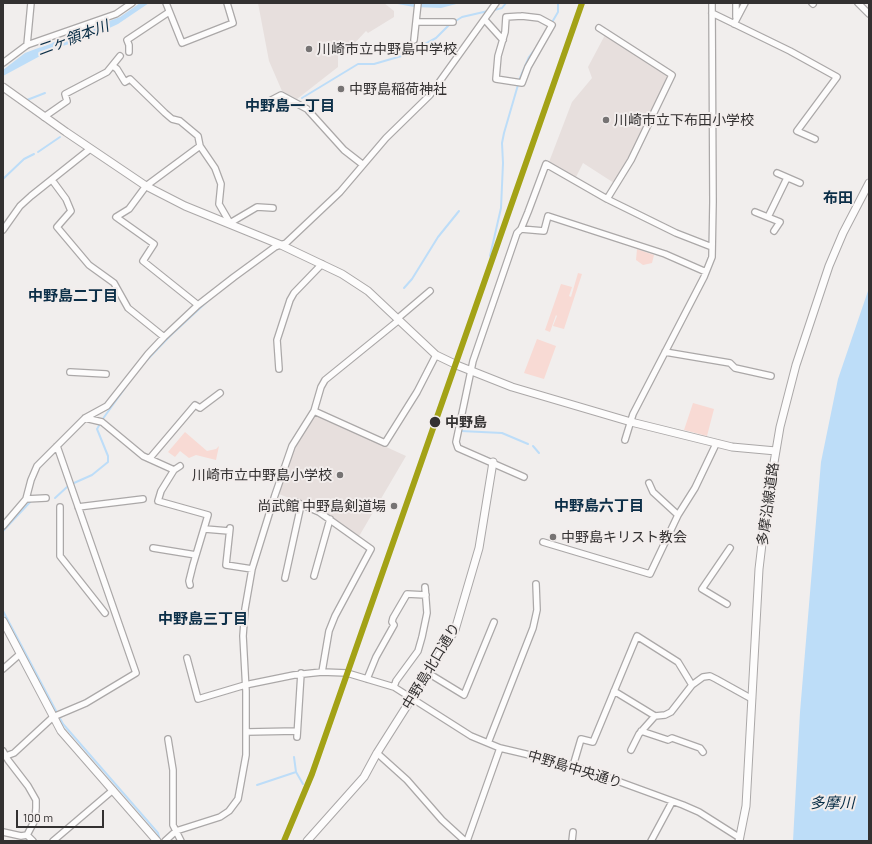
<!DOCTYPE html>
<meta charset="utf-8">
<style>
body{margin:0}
#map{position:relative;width:872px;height:844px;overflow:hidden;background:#f1eeed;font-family:Barlow,sans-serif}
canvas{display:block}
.frame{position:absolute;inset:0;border:4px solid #333131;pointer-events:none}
.scale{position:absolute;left:16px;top:810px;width:88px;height:18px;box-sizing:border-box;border:2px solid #333131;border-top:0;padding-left:5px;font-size:12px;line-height:14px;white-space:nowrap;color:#333131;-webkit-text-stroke:3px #f2edec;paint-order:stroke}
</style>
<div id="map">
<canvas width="872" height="844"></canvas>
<div class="frame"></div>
<div class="scale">100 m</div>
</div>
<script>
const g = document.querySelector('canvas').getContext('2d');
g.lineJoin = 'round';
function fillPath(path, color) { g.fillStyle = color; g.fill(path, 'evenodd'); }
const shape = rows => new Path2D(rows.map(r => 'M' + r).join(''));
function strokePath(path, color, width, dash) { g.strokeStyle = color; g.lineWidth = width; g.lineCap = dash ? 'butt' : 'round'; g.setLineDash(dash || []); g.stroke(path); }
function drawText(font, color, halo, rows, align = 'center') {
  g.font = font + ' Barlow,"Noto Sans JP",sans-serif'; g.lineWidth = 4; g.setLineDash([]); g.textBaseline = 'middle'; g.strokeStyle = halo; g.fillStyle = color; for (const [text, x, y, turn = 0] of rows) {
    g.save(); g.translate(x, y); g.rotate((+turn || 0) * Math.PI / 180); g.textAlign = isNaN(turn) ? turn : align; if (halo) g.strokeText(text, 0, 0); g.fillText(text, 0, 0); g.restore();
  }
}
const built = shape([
 [258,3,384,3,394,11,394,17,368,33,366,31,352,46,351,54,338,52,338,67,297,99,282,91,269,61],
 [605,35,667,74,668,78,629,158,614,183,583,163,576,177,549,162,572,102,592,78,588,67],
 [314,414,406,456,358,538,326,513,279,494,294,448]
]);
const green = shape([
 [637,249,654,255,652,263,643,265,636,260],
 [578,273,582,274,564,329,553,326,557,316,556,315,550,332,545,330,561,284,572,287,569,296,571,297],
 [537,339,556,346,544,379,524,373],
 [693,403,714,409,707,436,684,430],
 [185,432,207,451,216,449,219,446,216,460,196,455,189,458,180,451,175,457,168,452]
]);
const water = shape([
 [140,3,149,3,118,24,88,38,53,49,3,76,3,70,25,53,120,17],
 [392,3,460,3,441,8,414,7],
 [869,288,869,841,793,841,800,712,821,462,838,379]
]);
const stream = shape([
 [494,10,502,8,506,3],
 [454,22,462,17,488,11],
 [551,24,558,12,558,3],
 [302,98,358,64,374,64,405,55,436,38,450,24],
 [27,100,45,93],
 [38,152,60,137],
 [3,179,24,159,34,154],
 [490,256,501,208,503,163,502,143,504,133,520,78,529,57,536,48],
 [404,288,412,279,438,237,459,211],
 [146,361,170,336,212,297],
 [102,420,125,388],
 [461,431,502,433,528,444],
 [533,446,539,453],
 [74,483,92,475,108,462,108,456,97,429,100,424],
 [55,498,67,487],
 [3,531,31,501],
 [3,611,63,724,158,833,160,841],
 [294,757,296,772,303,784],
 [257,785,296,772]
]);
const minor = shape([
 [166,3,182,43,233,23,227,3],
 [736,3,736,17],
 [812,3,813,4],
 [858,3,869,14],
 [712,13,790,51,837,77,797,131,815,139],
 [522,16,539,18,552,25,528,67,522,83,496,79,498,56,505,32,506,17,522,16],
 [485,20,503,40],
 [416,22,453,22],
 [734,24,745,3],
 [599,28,672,75,631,160,607,199],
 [414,40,418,3],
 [27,45,31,3],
 [129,52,129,45,127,40,169,12],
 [3,63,27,45,116,14,132,3],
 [113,66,117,69,125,82,130,79,165,113,172,119,180,121,198,136,200,146,215,168,221,184,219,204,230,223,257,207,273,208],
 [260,106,281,95,307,109,344,150,362,164],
 [44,117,67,101,65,94,107,72,120,56],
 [777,173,800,183],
 [52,180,66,199,71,211,57,227,89,265,114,283,128,308,164,337],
 [755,212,780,222,774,231],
 [768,217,787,178],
 [521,229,544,231,548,216,665,254,706,272],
 [3,230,20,206,31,196,90,149],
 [198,305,143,261,154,244,116,217,129,209,146,186,200,146],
 [397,319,430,291],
 [665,352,730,363,735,368,771,376],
 [279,369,277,340,290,300,294,293,322,264],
 [70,372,106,374],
 [314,411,385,443,417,392,436,355],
 [85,418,102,422,143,456,174,470],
 [625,440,633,414,704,277,712,257,713,202,712,3],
 [150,458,195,405,200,408,220,393],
 [180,466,174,470,161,491,158,501,208,515,193,565,189,581,190,585],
 [524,477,458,448,456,442,473,361,517,233,521,229,528,212,546,164,607,199,676,233,712,247],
 [649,483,653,492,678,515],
 [26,499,46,498],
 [296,502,319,512,371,549,335,616,329,631,322,672],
 [60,507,60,556,105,613],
 [78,507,143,499],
 [3,526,26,499,31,480,37,466,85,418,107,406,148,354,164,337,198,305,234,277,275,247,286,243,340,192,386,138,430,95,496,3],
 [230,528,226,565,252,569],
 [205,529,229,531],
 [543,542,650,574,678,515,695,488,716,444],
 [153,548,196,555],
 [314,576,330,519],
 [285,578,301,505],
 [727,604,702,589,730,548],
 [187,658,198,699,245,685,294,675,322,672,347,673,394,687,471,736,500,748,551,760,590,771,683,805,699,812,740,838],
 [3,669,20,654],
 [428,673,464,695,494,622],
 [367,679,376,657,394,625,392,622,393,618,407,594,426,595],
 [394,687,396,681,418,651,422,637,427,613,425,587],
 [614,691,655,716,665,715,671,712,692,685,703,677,710,676,716,679,752,699],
 [641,731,668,740,672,738,700,748,703,752],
 [247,732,297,731],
 [297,737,301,673],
 [168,739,173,770,173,825,181,841],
 [488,743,533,628,537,610,536,584],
 [631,750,639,734,655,716],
 [3,751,8,760,28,786,36,800,36,808,35,820,27,835,21,836,3,832],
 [377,753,407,780,442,820,465,841],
 [3,757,14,753,53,717,86,703,136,673,57,446],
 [573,766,581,739,593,742,637,636,678,662,692,685],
 [27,835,33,841],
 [53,841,113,790],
 [165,841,176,831,220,817,229,811,238,799,246,755,246,691,243,636,245,609,252,569,275,495,292,446,314,411,321,387,325,380,399,320],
 [467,841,500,748],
 [572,841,573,832],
 [651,841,672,802]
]);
const tertiary = shape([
 [3,87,66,132,146,186,185,206,281,245,342,274,368,291,436,355,459,366,512,387,631,422,732,447,776,451],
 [3,621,61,731,157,841],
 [307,841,364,777,377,753,455,630,479,548,493,462],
 [739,841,746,806,759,569,766,510,780,427,796,365,829,266,843,233,869,183]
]);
const rail1 = shape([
 [284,841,312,774,582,3]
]);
const markers = [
 [309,49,4,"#767373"],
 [341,89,4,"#767373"],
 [606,120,4,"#767373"],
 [435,422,6,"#333131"],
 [340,475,4,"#767373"],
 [394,506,4,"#767373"],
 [553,537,4,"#767373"]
];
const poiNames = [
 ["川崎市立中野島中学校",317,49],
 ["中野島稲荷神社",349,89],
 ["川崎市立下布田小学校",614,120],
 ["川崎市立中野島小学校",332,475,"right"],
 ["尚武館 中野島剣道場",386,506,"right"],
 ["中野島キリスト教会",561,537]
];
const stopNames = [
 ["中野島",445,422]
];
const streetNames = [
 ["多摩沿線道路",768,504,-82],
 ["中野島北口通り",431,666,-59],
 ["中野島中央通り",575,769,17]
];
const waterNames = [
 ["二ヶ領本川",73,38,-20],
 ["多摩川",832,803]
];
const neighbourhoodNames = [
 ["中野島一丁目",290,106],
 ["布田",838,198],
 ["中野島二丁目",73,296],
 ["中野島六丁目",599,506],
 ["中野島三丁目",203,619]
];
fillPath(built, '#e7dfdd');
fillPath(green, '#f8dad4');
fillPath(water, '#bdddf8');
strokePath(stream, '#bdddf8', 2);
strokePath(minor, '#aba8a8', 8);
strokePath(tertiary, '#aba8a8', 9);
strokePath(minor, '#fdfcfc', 5.5);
strokePath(tertiary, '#fdfcfc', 7);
strokePath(rail1, '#a3a216', 6);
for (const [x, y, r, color] of markers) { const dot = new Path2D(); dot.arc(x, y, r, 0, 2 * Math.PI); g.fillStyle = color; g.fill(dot); strokePath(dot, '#f2edec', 1.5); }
drawText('14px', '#333131', '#f2edec', poiNames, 'left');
drawText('bold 14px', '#333131', '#f2edec', stopNames, 'left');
drawText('14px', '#333131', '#f2edec', streetNames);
drawText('italic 15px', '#072c45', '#f2edec', waterNames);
drawText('bold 15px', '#0c2f48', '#f2edec', neighbourhoodNames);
</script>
